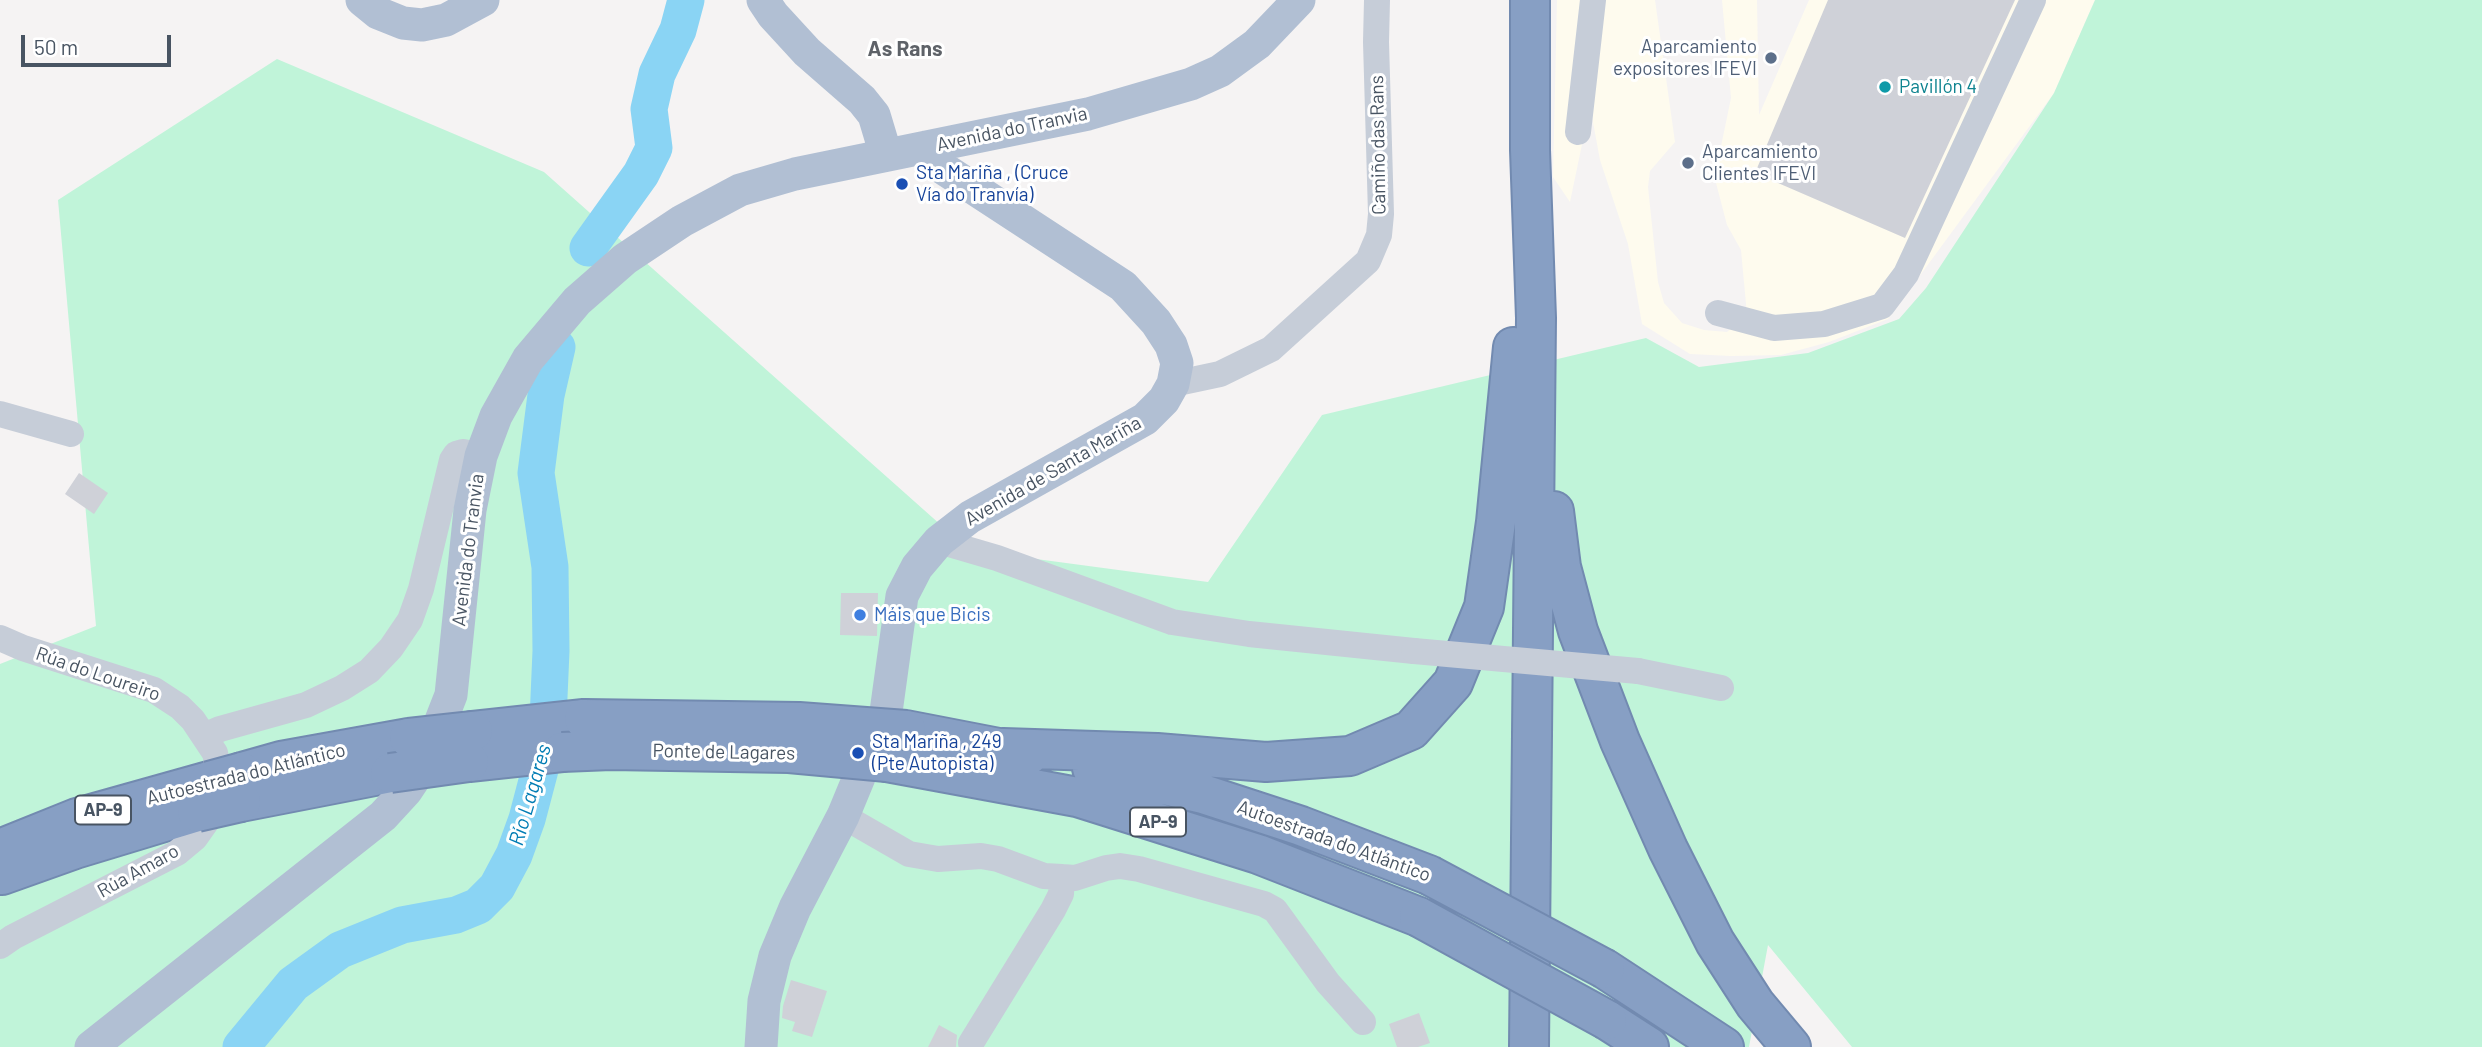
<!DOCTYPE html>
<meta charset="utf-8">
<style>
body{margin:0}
#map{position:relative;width:2482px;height:1047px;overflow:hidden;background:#f5f3f3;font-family:Barlow,sans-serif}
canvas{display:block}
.scale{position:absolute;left:21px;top:35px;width:150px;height:32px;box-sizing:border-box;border:4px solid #485462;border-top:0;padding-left:9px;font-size:21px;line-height:24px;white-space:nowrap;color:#485462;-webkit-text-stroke:5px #fff;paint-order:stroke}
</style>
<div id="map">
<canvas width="2482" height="1047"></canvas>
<div class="scale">50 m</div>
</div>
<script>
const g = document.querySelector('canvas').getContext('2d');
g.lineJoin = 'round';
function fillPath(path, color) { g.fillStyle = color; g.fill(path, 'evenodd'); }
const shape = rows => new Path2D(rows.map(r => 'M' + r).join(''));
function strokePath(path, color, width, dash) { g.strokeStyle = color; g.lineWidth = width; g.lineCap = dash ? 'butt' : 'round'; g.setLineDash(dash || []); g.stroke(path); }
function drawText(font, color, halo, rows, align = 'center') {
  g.font = font + ' Barlow,sans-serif'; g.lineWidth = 6; g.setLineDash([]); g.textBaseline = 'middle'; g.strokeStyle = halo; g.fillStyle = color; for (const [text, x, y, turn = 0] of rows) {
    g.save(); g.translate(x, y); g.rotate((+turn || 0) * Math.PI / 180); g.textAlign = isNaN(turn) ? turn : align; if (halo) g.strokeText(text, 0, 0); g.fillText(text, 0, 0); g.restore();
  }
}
const commercial = shape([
 [1557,0,1655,0,1675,142,1650,171,1648,187,1658,282,1664,303,1682,323,1704,330,1727,332,1747,315,1741,250,1727,225,1716,183,1719,156,1731,98,1722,0,1757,0,1759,115,1809,0,2095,0,2054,93,1888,319,1829,342,1781,355,1731,356,1690,354,1642,324,1628,244,1600,160,1590,106,1570,202,1553,177]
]);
const green = shape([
 [2095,0,2482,0,2482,1047,1852,1047,1768,945,1749,1047,0,1047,0,664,96,626,58,200,277,59,544,172,969,550,1208,582,1322,415,1646,338,1699,367,1808,353,1899,319,1926,288,2054,93]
]);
const river = shape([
 [588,248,641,174,654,148,649,109,657,74,678,30,686,0],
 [241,1047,293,984,340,950,402,925,456,915,478,906,497,887,514,855,527,819,547,743,551,651,550,567,536,473,546,395,557,347]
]);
const building = shape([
 [1828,0,2015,0,1905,238,1755,173],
 [79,473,108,493,94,514,65,494],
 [841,593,878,593,877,636,840,635],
 [791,980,827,991,812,1037,792,1031,795,1022,782,1018,783,1006],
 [1419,1013,1430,1043,1418,1047,1397,1047,1389,1024],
 [939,1025,957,1035,956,1047,928,1047]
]);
const minor = shape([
 [1578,132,1593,0],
 [1718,313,1774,328,1824,324,1882,306,1906,274,2033,0],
 [1173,384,1220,374,1271,349,1368,261,1379,235,1381,214,1376,42,1377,0],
 [0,414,71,434],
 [939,541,997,558,1172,622,1249,634,1414,651],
 [0,638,23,648,154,690,180,707,193,720,215,753,220,776,218,797,207,821,195,838,177,853,13,937,0,946],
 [1638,671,1721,688],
 [204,736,220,729,306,705,342,688,369,671,391,648,410,620,421,589,452,460,456,454,463,452,481,456],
 [843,816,909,854,938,859,981,856,998,859,1044,876,1062,877,1075,878,1106,868,1120,866,1139,869,1264,904,1275,910,1328,983,1363,1022],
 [971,1043,1053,910,1061,894,1062,877]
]);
const major = shape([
 [362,0,378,13,403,23,422,25,446,20,483,0],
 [763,0,773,15,807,52,862,100,874,115,886,155],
 [91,1047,383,816,406,791,424,764,451,695,470,510,481,456,496,416,528,359,577,301,625,259,682,221,740,190,795,174,1088,114,1191,84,1220,71,1257,44,1299,0],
 [761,1047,764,1001,775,956,795,908,843,816,886,712,902,596,917,567,939,541,970,517,1145,419,1164,400,1173,384,1177,363,1171,345,1156,322,1123,286,938,165,926,147]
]);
const highway = shape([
 [1554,511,1561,567,1578,631,1620,741,1668,849,1715,942,1755,1004,1791,1047],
 [906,730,1030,754],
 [473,731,584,719],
 [1003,748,1157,753,1266,762,1350,756,1411,730,1453,683,1484,607,1496,522,1513,347],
 [469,762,562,752],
 [887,762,1077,797,1258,854,1419,917],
 [1092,768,1203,794,1301,826,1429,875],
 [242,772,281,761,409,738],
 [241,802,390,773],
 [0,849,77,818,209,781],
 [2,875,75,849,197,812],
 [1605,969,1724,1047],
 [1607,1020,1649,1047],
 [1529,1047,1536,318,1530,150,1530,0]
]);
const minorBridge = shape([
 [1414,651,1638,671]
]);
const highwayBridge = shape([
 [584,719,799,722,906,730],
 [409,738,473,731],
 [562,752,611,750,789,753,887,762],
 [390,773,469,762],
 [209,781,242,772],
 [197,812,241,802],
 [1429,875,1605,969],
 [1419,917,1607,1020]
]);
const markers = [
 [1771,58,7,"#5c6f8a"],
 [1885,87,7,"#0f9aa8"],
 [1688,163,7,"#5c6f8a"],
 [902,184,7,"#1a4fb4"],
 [860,615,7,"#3f7fe0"],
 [858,753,7,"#1a4fb4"]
];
const shields = [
 [103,810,56],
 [1158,822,56]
];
const shieldNames = [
 ["AP-9",103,810],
 ["AP-9",1158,822]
];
const serviceNames = [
 ["Aparcamiento",1757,47],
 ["expositores IFEVI",1757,69],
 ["Aparcamiento",1702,152,"left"],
 ["Clientes IFEVI",1702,174,"left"]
];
const cultureNames = [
 ["Pavillón 4",1899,87]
];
const streetNames = [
 ["Avenida do Tranvia",1012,129,-12],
 ["Camiño das Rans",1378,145,-91],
 ["Avenida de Santa Mariña",1053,471,-30],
 ["Avenida do Tranvia",468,550,-83],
 ["Rúa do Loureiro",98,674,19],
 ["Ponte de Lagares",724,752,1],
 ["Autoestrada do Atlántico",246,774,-14],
 ["Autoestrada do Atlántico",1334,841,20],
 ["Rúa Amaro",138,871,-29]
];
const transitNames = [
 ["Sta Mariña , (Cruce",916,173],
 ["Vía do Tranvía)",916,195],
 ["Sta Mariña , 249",872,742],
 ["(Pte Autopista)",872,764]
];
const shopNames = [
 ["Máis que Bicis",874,615]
];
const neighbourhoodNames = [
 ["As Rans",905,49]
];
const waterNames = [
 ["Río Lagares",530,795,-74]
];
fillPath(commercial, '#fefbee');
fillPath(green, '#c0f4d9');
strokePath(river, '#8ad4f4', 37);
fillPath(building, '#cfd1d8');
strokePath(highway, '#728ab0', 42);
strokePath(minor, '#c6cdd8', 26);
strokePath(major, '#b1bfd3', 33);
strokePath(highway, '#879fc4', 38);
strokePath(highwayBridge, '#728ab0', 42, []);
strokePath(minorBridge, '#c6cdd8', 26);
strokePath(highwayBridge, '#879fc4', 38);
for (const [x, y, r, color] of markers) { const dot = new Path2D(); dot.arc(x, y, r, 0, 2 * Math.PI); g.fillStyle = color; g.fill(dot); strokePath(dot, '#fff', 2.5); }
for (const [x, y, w] of shields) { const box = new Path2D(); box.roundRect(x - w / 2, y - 14.5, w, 29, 5); g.fillStyle = '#fff'; g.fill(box); strokePath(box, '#485462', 2); }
drawText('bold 18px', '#485462', null, shieldNames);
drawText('19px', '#4e5e75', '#fff', serviceNames, 'right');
drawText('19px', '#0d838f', '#fff', cultureNames, 'left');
drawText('19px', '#485462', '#fff', streetNames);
drawText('19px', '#164399', '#fff', transitNames, 'left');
drawText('19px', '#366cbe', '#fff', shopNames, 'left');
drawText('bold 21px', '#5e6268', '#fff', neighbourhoodNames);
drawText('italic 21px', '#027db4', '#fff', waterNames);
</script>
